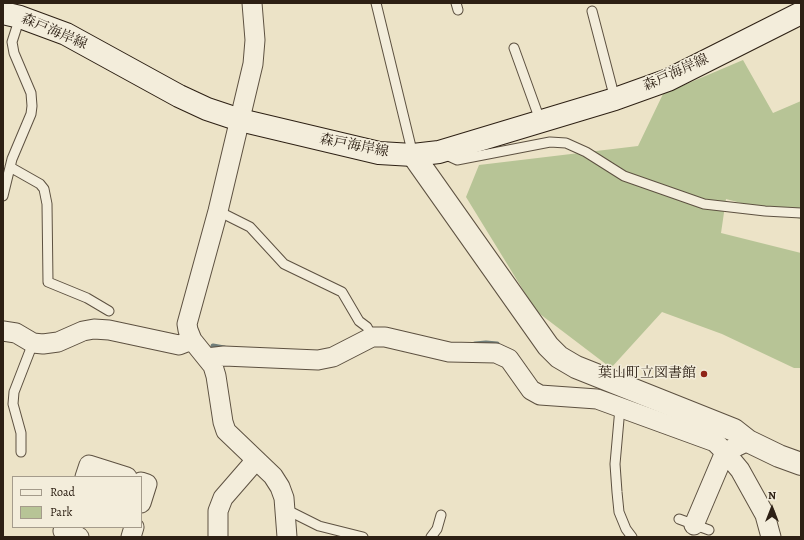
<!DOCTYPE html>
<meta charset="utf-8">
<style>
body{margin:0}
#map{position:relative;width:804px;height:540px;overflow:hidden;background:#ece3c7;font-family:Alegreya,serif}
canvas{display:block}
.frame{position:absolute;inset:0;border:4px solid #2d2014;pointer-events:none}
.legend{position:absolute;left:12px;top:476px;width:130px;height:52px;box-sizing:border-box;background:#f3eddb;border:1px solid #a49b8b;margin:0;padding:5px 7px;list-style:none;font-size:12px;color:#2d2014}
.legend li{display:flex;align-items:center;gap:8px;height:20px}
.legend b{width:20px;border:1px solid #a49b8b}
.north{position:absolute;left:752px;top:488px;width:40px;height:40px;-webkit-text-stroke:3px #f3eddb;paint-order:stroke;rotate:0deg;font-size:11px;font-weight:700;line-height:16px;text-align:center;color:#2d2014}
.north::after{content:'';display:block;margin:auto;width:14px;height:18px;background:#2d2014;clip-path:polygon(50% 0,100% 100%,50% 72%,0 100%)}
</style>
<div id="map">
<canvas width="804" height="540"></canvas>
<div class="frame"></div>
<ul class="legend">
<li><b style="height:5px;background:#f3eddb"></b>Road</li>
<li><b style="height:11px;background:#b7c496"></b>Park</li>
</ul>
<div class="north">N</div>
</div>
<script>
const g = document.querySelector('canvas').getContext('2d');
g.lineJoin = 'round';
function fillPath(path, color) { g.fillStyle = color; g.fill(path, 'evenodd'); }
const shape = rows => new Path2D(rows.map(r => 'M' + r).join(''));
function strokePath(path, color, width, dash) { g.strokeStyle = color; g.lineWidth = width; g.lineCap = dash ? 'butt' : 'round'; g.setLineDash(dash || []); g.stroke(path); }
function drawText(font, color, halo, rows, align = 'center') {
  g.font = font + ' Alegreya,"Noto Serif JP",serif'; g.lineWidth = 3; g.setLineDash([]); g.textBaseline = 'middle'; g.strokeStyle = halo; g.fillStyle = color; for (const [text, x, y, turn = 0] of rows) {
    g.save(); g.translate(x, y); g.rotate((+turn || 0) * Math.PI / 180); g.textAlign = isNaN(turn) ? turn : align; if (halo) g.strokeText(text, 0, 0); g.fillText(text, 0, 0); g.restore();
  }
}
const green = shape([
 [743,60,773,113,801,101,801,219,726,199,721,233,801,253,801,368,794,368,722,334,662,312,611,368,536,311,466,197,479,165,638,146,663,94]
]);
const stream = shape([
 [475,344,486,343,497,344],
 [213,346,224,348]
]);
const service = shape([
 [376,3,413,155],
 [456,3,458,10],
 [592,11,615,99],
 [514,48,540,120],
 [444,154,457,160,550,142,566,143,586,152,624,176,704,204,765,211,801,213],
 [10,167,40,184,44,189,47,204,48,282,87,298,109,311],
 [3,196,12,159,31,114,32,106,31,93,14,53,12,42,20,17],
 [218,211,250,227,284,264,342,292,359,321,367,327,372,337],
 [620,408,615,464,617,492,619,512,626,529,632,537],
 [21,452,21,433,13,404,14,392,33,343],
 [285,509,319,526,363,537],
 [679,519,709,530],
 [431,537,437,529,441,515]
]);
const minor = shape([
 [252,3,255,40,253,64,218,211,187,324,188,330,192,340,213,366,216,376,223,422,226,431,273,476,280,487,284,498,287,537],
 [3,331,16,333,33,343,43,344,58,342,83,331,94,329,109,330,179,345,192,340],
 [207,358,224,356,318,360,333,357,372,337,385,337,449,352,496,353,509,359,531,390,540,395,597,399,715,442,725,452,748,441],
 [85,477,89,465,127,477],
 [141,482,147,484,141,503],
 [694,525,725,452,740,470,765,515,771,537],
 [63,531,79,537],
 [131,537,134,527],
 [218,537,218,511,223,498,256,460]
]);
const tertiary = shape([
 [413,155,548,346,559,357,576,367,734,430,748,441,779,456,801,464]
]);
const secondary = shape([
 [3,13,20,17,66,34,179,96,207,109,240,120,379,153,413,155,439,152,615,99,668,80,801,13]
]);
const markers = [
 [704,374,4,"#8f2418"]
];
const streetNames = [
 ["森戸海岸線",54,32,23],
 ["森戸海岸線",676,73,-24],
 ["森戸海岸線",354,146,11]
];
const poiNames = [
 ["葉山町立図書館",696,374]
];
fillPath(green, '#b7c496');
strokePath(stream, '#707e7a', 5);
strokePath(service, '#5d5141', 11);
strokePath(minor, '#5d5141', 21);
strokePath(tertiary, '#5d5141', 24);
strokePath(secondary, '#2d2014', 24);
strokePath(service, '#f3eddb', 9);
strokePath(minor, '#f3eddb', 19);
strokePath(tertiary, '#f3eddb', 22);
strokePath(secondary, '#f3eddb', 22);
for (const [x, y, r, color] of markers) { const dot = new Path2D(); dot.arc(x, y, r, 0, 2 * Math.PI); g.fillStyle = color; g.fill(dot); strokePath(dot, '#f3eddb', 1.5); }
drawText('14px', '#2d2014', '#f3eddb', streetNames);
drawText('14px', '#2d2014', '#f3eddb', poiNames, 'right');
</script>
